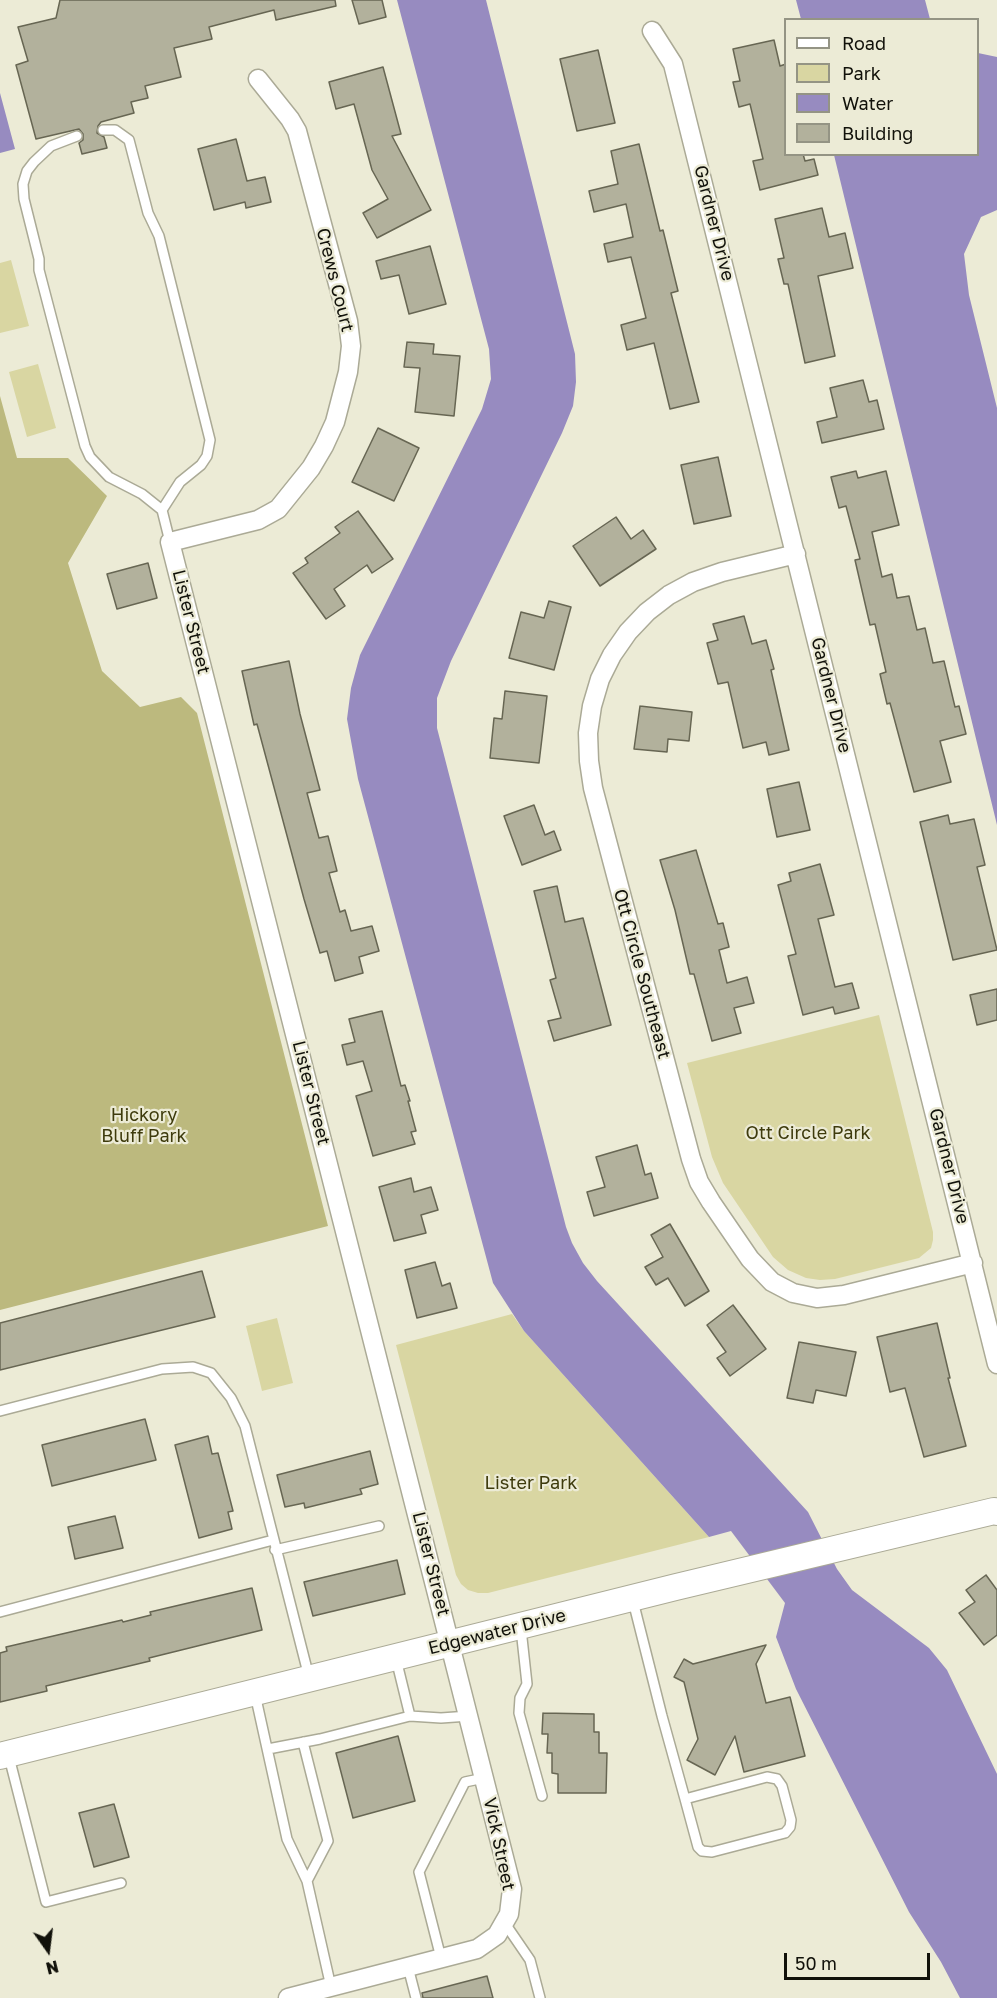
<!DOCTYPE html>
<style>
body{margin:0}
#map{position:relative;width:997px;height:1998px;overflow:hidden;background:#ecebd6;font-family:"Golos Text",sans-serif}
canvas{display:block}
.legend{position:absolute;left:784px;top:18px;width:195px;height:138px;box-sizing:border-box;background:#ecebd6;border:2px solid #949484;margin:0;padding:8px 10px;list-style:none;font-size:18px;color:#11110a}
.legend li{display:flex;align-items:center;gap:12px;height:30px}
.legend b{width:30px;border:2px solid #949484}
.north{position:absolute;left:18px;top:1920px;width:60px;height:60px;-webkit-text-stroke:4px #ecebd6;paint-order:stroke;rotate:166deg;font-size:16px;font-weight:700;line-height:24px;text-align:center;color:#11110a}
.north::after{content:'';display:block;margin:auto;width:21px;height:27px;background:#11110a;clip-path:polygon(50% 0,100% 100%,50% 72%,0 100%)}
.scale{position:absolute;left:784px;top:1953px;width:146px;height:27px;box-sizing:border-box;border:3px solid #11110a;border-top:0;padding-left:8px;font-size:18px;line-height:21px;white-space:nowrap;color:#11110a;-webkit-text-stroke:4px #ecebd6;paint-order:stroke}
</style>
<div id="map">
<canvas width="997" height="1998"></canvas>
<ul class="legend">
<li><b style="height:8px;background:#fff"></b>Road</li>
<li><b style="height:16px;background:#d9d6a2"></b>Park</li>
<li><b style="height:16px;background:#978bc0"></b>Water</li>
<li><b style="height:16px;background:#b2b19c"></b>Building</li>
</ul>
<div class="north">N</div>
<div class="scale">50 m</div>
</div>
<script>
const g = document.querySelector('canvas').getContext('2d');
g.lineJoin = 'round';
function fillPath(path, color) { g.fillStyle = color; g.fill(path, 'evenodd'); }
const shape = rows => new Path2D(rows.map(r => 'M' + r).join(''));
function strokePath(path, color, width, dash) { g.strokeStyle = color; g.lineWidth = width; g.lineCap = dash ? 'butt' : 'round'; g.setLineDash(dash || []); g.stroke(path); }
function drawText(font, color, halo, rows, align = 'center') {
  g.font = font + ' "Golos Text",sans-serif'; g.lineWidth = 4.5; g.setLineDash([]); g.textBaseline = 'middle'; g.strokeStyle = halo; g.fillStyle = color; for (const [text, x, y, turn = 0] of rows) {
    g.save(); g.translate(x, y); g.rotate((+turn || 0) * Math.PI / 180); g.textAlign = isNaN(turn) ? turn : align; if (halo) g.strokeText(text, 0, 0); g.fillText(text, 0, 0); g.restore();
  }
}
const green = shape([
 [11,260,29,326,0,333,0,263],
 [38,364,56,428,27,437,9,372],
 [879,1015,933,1232,933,1240,931,1248,919,1258,835,1279,820,1280,806,1278,788,1270,773,1257,723,1183,712,1157,687,1063],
 [512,1314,524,1331,709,1537,488,1593,478,1593,468,1590,461,1584,456,1575,396,1345],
 [277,1318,293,1383,262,1391,246,1326]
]);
const forest = shape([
 [0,396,17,458,68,458,107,496,68,563,102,671,140,707,181,697,197,713,328,1226,0,1310]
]);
const water = shape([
 [397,0,486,0,575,354,576,382,573,406,562,433,451,661,437,698,437,728,566,1227,572,1243,583,1263,597,1281,808,1512,837,1569,852,1590,929,1648,947,1670,997,1774,997,1998,960,1998,941,1962,909,1912,796,1689,776,1637,785,1603,731,1531,709,1537,524,1331,493,1283,358,779,347,719,351,688,360,655,482,409,491,379,489,349],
 [796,0,925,0,930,19,801,19],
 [978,53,997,57,997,210,981,217,964,254,969,295,997,408,997,825,834,155,978,154],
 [0,93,15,149,0,153]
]);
const building = shape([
 [60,0,335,0,336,6,276,20,274,10,209,27,212,39,174,48,181,77,145,86,148,98,131,102,134,113,101,122,98,126,97,133,104,137,107,148,82,154,79,143,83,140,83,134,79,129,36,139,16,65,28,61,18,27,56,18,60,0],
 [352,0,382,0,386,17,359,24,352,0],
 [774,40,780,66,786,64,786,154,803,154,805,161,814,159,818,175,760,190,753,161,763,159,750,104,739,107,733,82,740,81,733,49,774,40],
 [598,50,615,123,577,131,560,59,598,50],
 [383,67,401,134,392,136,431,210,377,238,363,213,388,199,372,170,354,104,336,109,329,82,383,67],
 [236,139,247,181,265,177,271,202,246,208,245,202,214,210,198,149,236,139],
 [639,144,660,231,663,230,678,291,671,293,699,402,670,409,654,343,627,350,621,325,646,318,631,257,608,262,604,244,633,237,626,204,594,212,589,191,618,184,611,151,639,144],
 [822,208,829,237,845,233,853,268,818,276,835,356,805,363,788,284,784,284,778,259,784,258,775,219,822,208],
 [430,246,446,304,409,314,399,275,381,279,376,261,430,246],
 [407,342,434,344,433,354,460,356,454,416,415,412,420,368,404,367,407,342],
 [863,380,869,402,877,400,884,429,822,443,817,422,837,417,830,388,863,380],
 [378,428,419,448,394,501,352,482,378,428],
 [718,457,731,516,694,524,681,465,718,457],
 [856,471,858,478,886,471,899,525,872,532,882,577,892,574,897,598,909,596,917,630,925,628,933,663,944,661,955,707,959,706,966,734,940,741,951,782,914,792,890,703,887,704,880,674,886,672,875,624,870,625,855,560,860,559,846,506,839,508,831,477,856,471],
 [358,511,393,559,372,573,367,565,334,589,345,606,326,619,293,573,308,563,305,558,340,533,335,527,358,511],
 [616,517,631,539,643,530,656,549,600,586,573,546,616,517],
 [148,563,157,598,117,609,107,574,148,563],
 [549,601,571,607,554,670,509,658,521,612,544,618,549,601],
 [744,616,752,644,766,640,774,669,771,670,789,750,769,755,766,742,743,748,728,682,718,684,707,643,718,640,713,624,744,616],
 [289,661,300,714,320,790,307,793,319,838,328,836,337,871,329,873,340,912,345,910,351,931,372,926,379,951,359,957,363,973,335,981,327,951,320,953,304,899,257,724,254,725,242,671,289,661],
 [505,691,547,696,539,763,490,758,494,718,502,719,505,691],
 [640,706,692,712,689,741,668,739,667,752,634,749,640,706],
 [799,782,810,830,777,837,767,789,799,782],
 [534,805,545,835,554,831,561,850,522,865,504,816,534,805],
 [948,815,950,824,974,819,985,865,977,867,997,950,953,960,920,822,948,815],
 [696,850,718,924,723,923,729,947,719,950,727,983,747,977,754,1003,734,1008,741,1033,712,1041,694,974,690,974,675,910,660,860,696,850],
 [820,864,834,915,818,919,835,987,852,983,859,1008,835,1014,833,1007,803,1015,788,956,796,954,778,885,791,881,789,873,820,864],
 [557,886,565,922,583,918,611,1025,554,1041,548,1021,561,1018,550,980,556,978,534,891,557,886],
 [997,989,997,1020,977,1025,970,995,997,989],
 [382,1011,401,1086,405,1085,410,1101,408,1101,416,1131,411,1132,415,1144,373,1156,356,1096,372,1091,363,1061,347,1065,342,1045,355,1042,349,1019,382,1011],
 [637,1145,645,1175,651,1173,658,1198,594,1216,587,1192,605,1187,596,1157,637,1145],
 [411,1178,414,1192,431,1187,438,1210,421,1215,426,1233,394,1241,379,1187,411,1178],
 [670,1224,709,1291,685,1306,668,1278,656,1285,645,1267,663,1257,651,1235,670,1224],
 [435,1262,442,1286,450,1283,457,1308,417,1318,405,1270,435,1262],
 [202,1271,215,1317,0,1370,0,1323,202,1271],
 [733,1305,766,1349,730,1376,717,1358,726,1352,707,1325,733,1305],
 [937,1323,950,1378,948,1378,966,1446,924,1457,905,1388,890,1392,877,1337,937,1323],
 [799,1342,856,1352,846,1396,816,1390,813,1403,787,1398,799,1342],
 [145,1419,156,1460,52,1486,42,1445,145,1419],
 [208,1436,212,1454,218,1453,233,1511,228,1512,232,1529,199,1538,175,1445,208,1436],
 [370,1451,378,1484,360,1489,362,1494,305,1508,304,1503,285,1507,277,1475,370,1451],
 [115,1516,123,1548,75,1559,68,1527,115,1516],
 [397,1560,405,1594,313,1616,304,1582,397,1560],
 [986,1575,997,1590,997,1635,984,1645,959,1613,975,1602,966,1590,986,1575],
 [252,1588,262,1630,149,1658,150,1661,46,1686,47,1691,0,1702,0,1653,7,1651,6,1647,122,1620,123,1622,151,1615,150,1612,252,1588],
 [766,1645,756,1664,766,1703,790,1697,805,1756,744,1772,735,1736,715,1775,687,1760,698,1739,684,1682,674,1677,684,1659,693,1664,766,1645],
 [543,1713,594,1714,594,1732,599,1732,599,1753,607,1753,606,1793,558,1793,558,1774,552,1773,552,1753,547,1753,548,1734,542,1734,543,1713],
 [398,1736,415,1801,353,1818,336,1753,398,1736],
 [114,1804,129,1857,94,1867,79,1813,114,1804],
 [487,1976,493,1998,423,1998,422,1993,487,1976]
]);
const lane = shape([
 [103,130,115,130,129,140,148,213,159,236,210,440,207,456,201,465,180,482,162,510],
 [77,136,51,146,34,162,27,171,23,184,24,199,39,259,39,270,85,446,90,457,109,477,142,494,162,510,170,542],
 [0,1411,162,1369,193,1367,211,1373,231,1398,245,1426,309,1677],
 [275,1550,379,1526],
 [633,1601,662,1716,685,1799,698,1847,702,1851,712,1852,785,1833,790,1827,791,1820,782,1786,777,1779,767,1777,685,1799],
 [0,1612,273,1540],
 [521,1629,527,1684,520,1698,519,1713,542,1796],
 [255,1694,287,1839,307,1881,331,1987],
 [410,1716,441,1718,469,1716],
 [303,1742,328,1841,307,1881],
 [268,1749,320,1739,410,1716,396,1659],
 [9,1757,46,1902,121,1883],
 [504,1922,530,1960,540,1998],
 [441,1958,419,1872,465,1782,484,1778],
 [408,1967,416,1998]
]);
const street = shape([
 [652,31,673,64,997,1364],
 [258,79,290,119,297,131,348,321,351,346,348,372,335,422,324,446,311,468,278,509,258,520,170,542,512,1889,509,1914,497,1935,477,1949,288,1998],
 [796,554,722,572,693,582,669,595,647,612,628,632,612,655,600,679,592,706,588,733,589,761,593,788,691,1159,699,1182,711,1202,750,1259,772,1282,793,1293,817,1298,844,1295,973,1263]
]);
const secondary = shape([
 [0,1756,676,1587,994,1511,997,1512]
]);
const streetNames = [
 ["Gardner Drive",714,223,76],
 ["Crews Court",335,280,76],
 ["Lister Street",191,622,76],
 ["Gardner Drive",831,695,76],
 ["Ott Circle Southeast",642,974,75],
 ["Lister Street",311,1093,76],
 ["Gardner Drive",949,1166,76],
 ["Lister Street",431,1564,76],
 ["Edgewater Drive",497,1632,-14],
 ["Vick Street",499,1844,78]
];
const parkNames = [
 ["Hickory",144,1115],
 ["Bluff Park",144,1136],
 ["Ott Circle Park",808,1133],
 ["Lister Park",531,1483]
];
fillPath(green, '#d9d6a2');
fillPath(forest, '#bcb97e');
fillPath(water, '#978bc0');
fillPath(building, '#b2b19c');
strokePath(building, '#676653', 1.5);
strokePath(lane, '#abaa96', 12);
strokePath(street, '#abaa96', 21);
strokePath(secondary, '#abaa96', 28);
strokePath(lane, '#fff', 9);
strokePath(street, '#fff', 18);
strokePath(secondary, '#fff', 26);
drawText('18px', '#11110a', '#ecebd6', streetNames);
drawText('18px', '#3e3b0c', '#ecebd6', parkNames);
</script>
